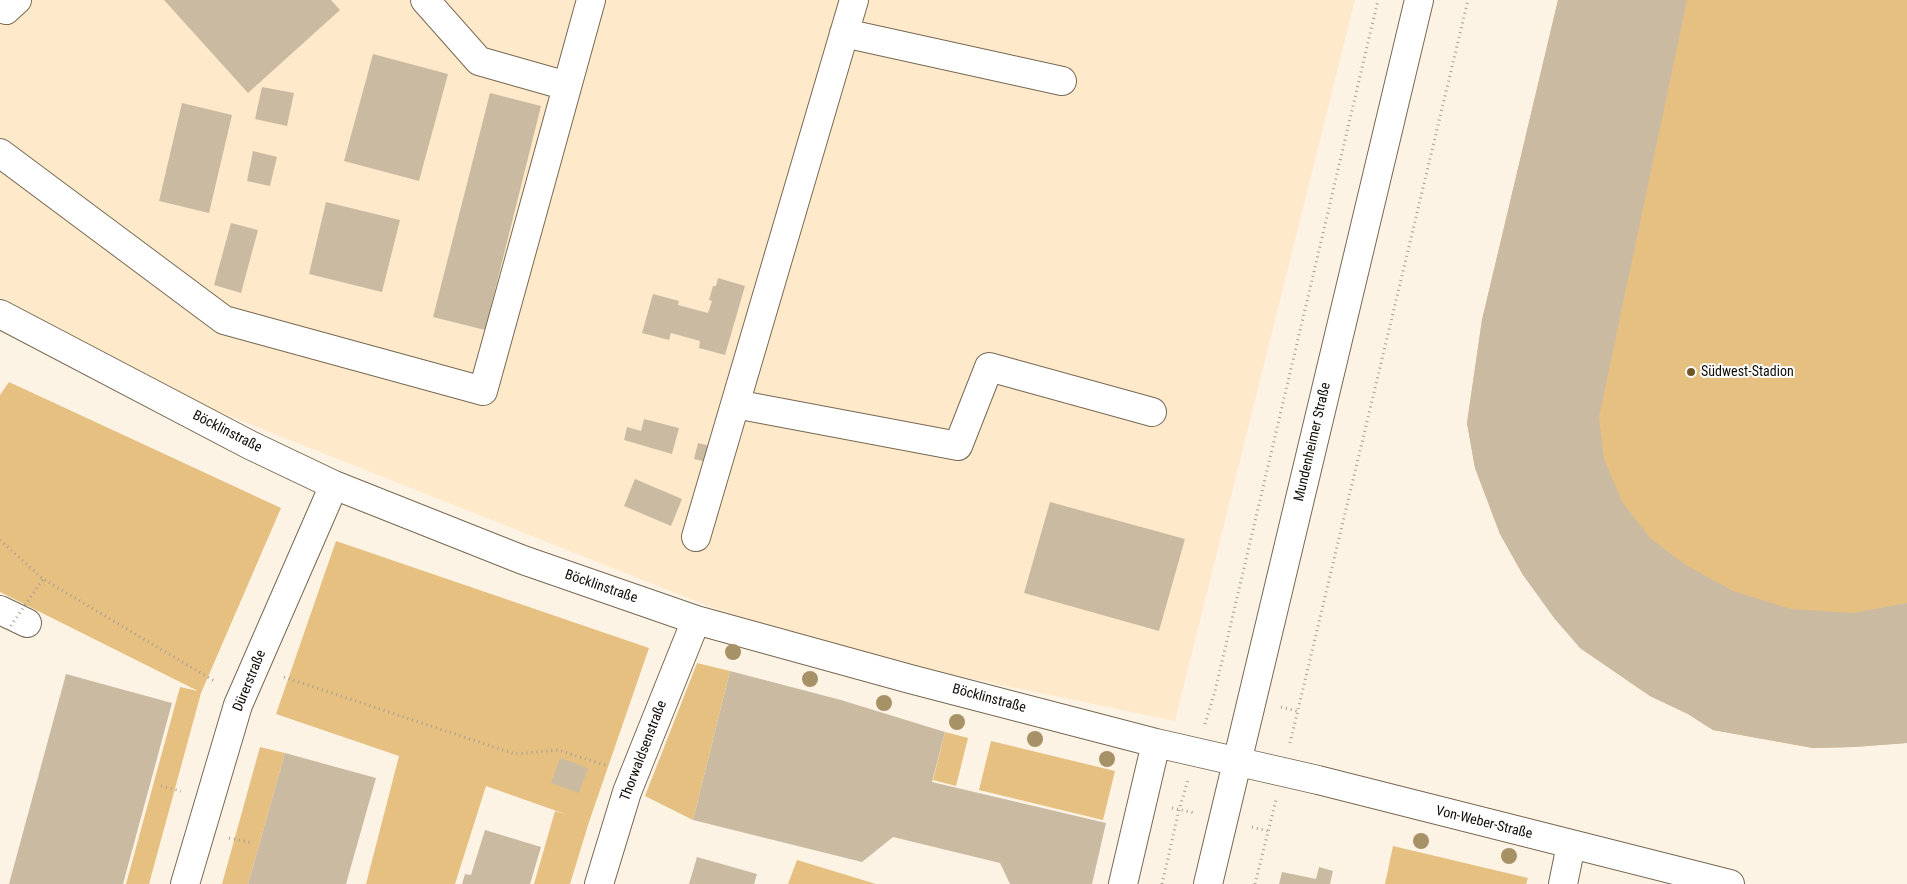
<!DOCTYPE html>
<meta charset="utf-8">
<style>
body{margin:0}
canvas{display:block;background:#fdf3e4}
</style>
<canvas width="1907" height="884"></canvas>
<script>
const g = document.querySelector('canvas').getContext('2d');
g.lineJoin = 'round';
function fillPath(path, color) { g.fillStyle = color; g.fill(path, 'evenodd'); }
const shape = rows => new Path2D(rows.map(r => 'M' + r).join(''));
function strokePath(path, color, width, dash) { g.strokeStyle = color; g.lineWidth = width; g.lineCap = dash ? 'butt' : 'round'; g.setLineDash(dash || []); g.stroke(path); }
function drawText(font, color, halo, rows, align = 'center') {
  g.font = font + ' "Roboto Condensed",sans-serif'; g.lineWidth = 4; g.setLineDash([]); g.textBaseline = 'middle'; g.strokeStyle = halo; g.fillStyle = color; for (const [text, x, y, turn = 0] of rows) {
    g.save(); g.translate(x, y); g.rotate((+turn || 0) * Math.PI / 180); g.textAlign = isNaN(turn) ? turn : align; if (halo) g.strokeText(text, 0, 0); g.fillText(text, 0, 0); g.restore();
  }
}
const built = shape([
 [0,0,1355,0,1175,721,804,644,0,325]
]);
const green = shape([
 [1558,0,1907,0,1907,743,1854,747,1813,748,1713,730,1688,714,1650,696,1580,648,1523,575,1500,534,1475,468,1467,423,1482,320],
 [9,382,281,508,201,693,149,884,126,884,180,687,198,691,0,592,0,395],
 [336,541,649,648,589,822,570,884,534,884,555,811,568,815,486,786,455,884,366,884,399,756,276,714],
 [697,663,730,671,693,820,645,796],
 [945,732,968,738,956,786,933,780],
 [991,741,1115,771,1103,820,979,790],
 [260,747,285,753,248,884,222,884],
 [1393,846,1528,878,1526,884,1385,884],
 [797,860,876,884,788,884]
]);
const building = shape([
 [164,0,331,0,340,10,248,93],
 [1558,0,1687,0,1599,417,1604,459,1622,502,1651,539,1686,565,1733,591,1791,609,1853,613,1907,603,1907,743,1854,747,1813,748,1713,730,1688,714,1650,696,1580,648,1554,618,1523,575,1500,534,1475,468,1467,423,1482,320],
 [373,54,448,74,419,181,344,161],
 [262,87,294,93,287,126,255,119],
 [490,93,541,106,485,330,433,317],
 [182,103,232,115,209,213,159,201],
 [253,151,277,157,270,186,247,181],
 [326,202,400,220,382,292,309,274],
 [231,223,258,230,241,293,214,285],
 [718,278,745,286,725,355,699,348,700,341,671,333,669,340,642,333,653,294,679,301,678,305,708,313,712,301,709,300,713,286,716,286],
 [644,419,679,428,672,454,624,440,627,427,641,431],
 [698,443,715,447,711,463,694,459],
 [635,479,682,499,671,526,624,506],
 [1050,502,1185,539,1159,631,1024,593],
 [730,671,841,700,945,732,932,782,1106,823,1092,884,1010,884,1000,863,893,837,862,862,693,820],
 [66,674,172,703,123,884,9,884],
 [285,753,376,778,346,884,248,884],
 [560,758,588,768,579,793,551,783],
 [485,830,541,847,530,884,462,884,465,874,471,875],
 [697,857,757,874,754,884,689,884],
 [1319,867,1333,871,1330,884,1279,884,1282,872,1316,879]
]);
const path = shape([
 [0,540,43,579,216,682],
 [284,677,515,754,558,750,605,765],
 [1281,707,1297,711],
 [1205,724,1215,691,1378,0],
 [1290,743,1468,0],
 [161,786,181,791],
 [1172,808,1195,813],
 [1252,827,1268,831],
 [229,838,253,843],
 [1162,884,1179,810,1188,780],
 [1255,884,1276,800]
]);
const minor = shape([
 [425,0,479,61,567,86],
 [0,3,6,10,17,0],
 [844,33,1062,81],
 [0,153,224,320,483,391,591,0],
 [0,314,250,445,334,485,523,560,696,620,910,679,1156,743,1318,780,1730,884],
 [735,404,958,446,989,367,1152,412],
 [696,537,854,0],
 [0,610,27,623],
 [185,884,238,705,334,485],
 [599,884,627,792,696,620],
 [1123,884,1156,743],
 [1208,884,1419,0],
 [1563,884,1571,845]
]);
const pathBridge = shape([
 [8,630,43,579]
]);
const trees = [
 [733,652],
 [810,679],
 [884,703],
 [957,722],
 [1035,739],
 [1107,759],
 [1421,841],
 [1509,856]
];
const markers = [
 [1691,372,5,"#6f5426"]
];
const poiNames = [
 ["Südwest-Stadion",1701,372]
];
const streetNames = [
 ["Böcklinstraße",227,432,27],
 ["Mundenheimer Straße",1313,442,-77],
 ["Böcklinstraße",601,587,19],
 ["Dürerstraße",250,681,-68],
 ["Böcklinstraße",989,699,15],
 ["Thorwaldsenstraße",644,751,-69],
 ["Von-Weber-Straße",1484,823,14]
];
fillPath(built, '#feeaca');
fillPath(green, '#e6c081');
fillPath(building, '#cabaa2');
strokePath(minor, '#776953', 30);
strokePath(path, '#a69e92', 3, [1, 4]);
strokePath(minor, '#fff', 28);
strokePath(pathBridge, '#a69e92', 3, [1, 4]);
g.fillStyle = '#a79267';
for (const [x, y] of trees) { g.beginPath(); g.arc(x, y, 8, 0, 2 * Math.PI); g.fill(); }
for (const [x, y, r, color] of markers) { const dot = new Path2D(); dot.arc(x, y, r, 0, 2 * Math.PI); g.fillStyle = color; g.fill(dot); strokePath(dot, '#fff', 2); }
drawText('14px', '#110c05', '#fff', poiNames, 'left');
drawText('14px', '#110c05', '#fff', streetNames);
</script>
